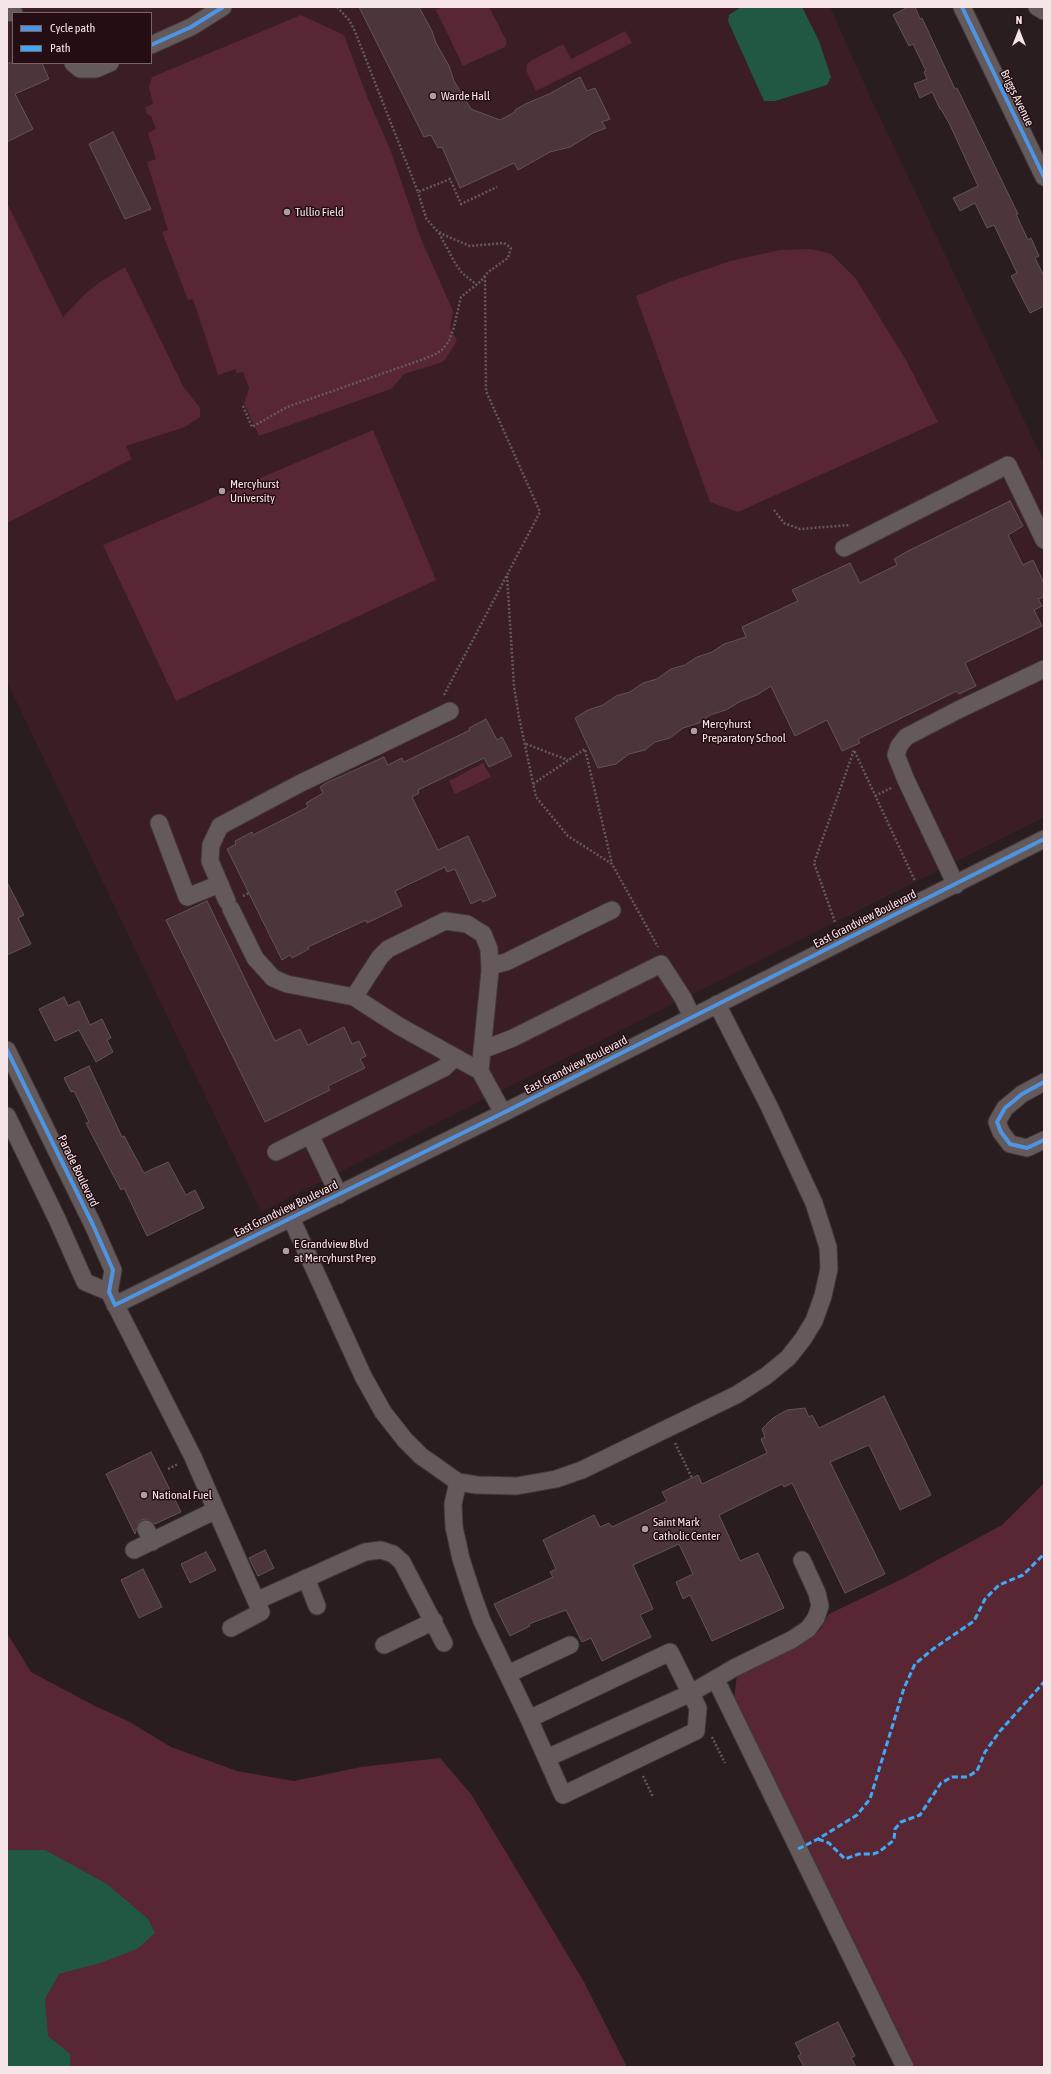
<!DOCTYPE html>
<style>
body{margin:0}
#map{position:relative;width:1051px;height:2074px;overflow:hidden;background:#291d20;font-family:"Asap Condensed",sans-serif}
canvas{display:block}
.frame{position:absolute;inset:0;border:8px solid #f6e5e7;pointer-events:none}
.legend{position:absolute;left:12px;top:12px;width:140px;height:52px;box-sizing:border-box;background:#250e13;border:1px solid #796468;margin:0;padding:5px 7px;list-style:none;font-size:12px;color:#f6e5e7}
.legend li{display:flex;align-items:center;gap:8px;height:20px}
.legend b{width:20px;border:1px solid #796468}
.north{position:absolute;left:999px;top:12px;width:40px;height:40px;-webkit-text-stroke:3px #250e13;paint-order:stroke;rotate:0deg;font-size:11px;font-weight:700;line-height:16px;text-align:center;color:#f6e5e7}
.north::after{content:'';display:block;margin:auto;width:14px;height:18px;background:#f6e5e7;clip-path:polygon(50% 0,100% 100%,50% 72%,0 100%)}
</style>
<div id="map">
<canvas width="1051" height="2074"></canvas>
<div class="frame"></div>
<ul class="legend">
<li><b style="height:5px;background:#4d94e3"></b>Cycle path</li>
<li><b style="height:5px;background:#3fa9f5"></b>Path</li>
</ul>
<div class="north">N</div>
</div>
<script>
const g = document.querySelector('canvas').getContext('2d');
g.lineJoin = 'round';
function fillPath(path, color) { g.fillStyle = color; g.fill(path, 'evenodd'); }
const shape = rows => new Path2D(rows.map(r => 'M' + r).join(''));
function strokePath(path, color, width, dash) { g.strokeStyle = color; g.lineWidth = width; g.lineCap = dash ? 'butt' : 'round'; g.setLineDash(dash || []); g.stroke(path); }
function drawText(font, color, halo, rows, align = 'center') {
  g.font = font + ' "Asap Condensed",sans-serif'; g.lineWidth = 3; g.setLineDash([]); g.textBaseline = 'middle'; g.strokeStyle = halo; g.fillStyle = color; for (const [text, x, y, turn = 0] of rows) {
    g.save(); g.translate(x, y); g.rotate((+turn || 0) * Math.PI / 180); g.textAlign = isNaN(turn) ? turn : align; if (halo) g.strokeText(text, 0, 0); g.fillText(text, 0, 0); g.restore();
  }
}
const built = shape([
 [7,7,830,7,874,105,1044,462,1044,817,261,1212,7,682],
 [13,13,151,13,151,63,13,63]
]);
const green = shape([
 [442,7,489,7,507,42,505,47,463,66,436,10],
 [301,15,344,35,368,99,390,149,421,239,453,311,450,328,457,341,443,362,404,374,391,389,259,436,244,403,249,388,243,372,236,373,236,369,218,375,193,299,188,300,162,232,168,230,147,162,156,159,148,133,156,129,151,116,147,114,145,107,153,104,149,87,152,77],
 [625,31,632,43,536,91,526,70,527,64,532,60,563,44,571,59],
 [7,203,63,317,85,294,100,282,125,267,183,386,200,408,200,417,185,427,126,446,132,459,7,523],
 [811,249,831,254,856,279,907,362,938,422,738,512,710,502,636,296,672,281,730,261,780,250],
 [373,430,436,580,176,701,103,545],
 [483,763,491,777,455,794,449,781],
 [1044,1483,1044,2067,915,2067,734,1699,737,1675,807,1641,820,1630,829,1614,902,1579,1002,1525],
 [7,1633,31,1672,95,1706,128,1721,171,1747,237,1771,294,1781,361,1767,440,1758,471,1794,584,1982,627,2067,7,2067]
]);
const water = shape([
 [741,7,802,7,819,41,831,77,827,85,775,101,764,101,728,21,729,15],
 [7,1850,45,1850,107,1884,148,1919,155,1933,137,1949,100,1963,59,1974,45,1999,48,2036,70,2054,70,2067,7,2067]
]);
const building = shape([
 [359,7,419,7,432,31,436,43,449,66,454,81,471,109,500,120,515,112,515,110,525,104,549,94,580,77,587,91,595,88,610,119,602,122,606,128,593,133,570,147,550,152,518,170,514,163,460,188,442,147,438,148,431,135,424,137,359,7],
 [908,7,915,7,920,19,922,18,955,89,957,88,1018,214,1016,214,1028,240,1031,238,1039,256,1035,258,1044,276,1044,306,1030,313,1011,276,1017,273,994,225,987,228,975,203,960,211,953,198,978,186,950,125,941,109,940,109,932,92,920,98,914,84,927,79,924,72,926,71,913,44,909,46,893,15,908,7],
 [7,63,42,63,49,79,15,94,33,129,7,142,7,63],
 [113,132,151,209,125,219,89,144,113,132],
 [1010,501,1023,526,1008,535,1023,565,1033,560,1044,583,1044,597,1038,599,1042,606,1034,610,1042,626,965,663,976,686,959,694,957,691,858,739,860,743,842,751,827,720,795,736,771,686,757,695,741,701,726,710,710,715,699,723,683,728,670,738,655,742,645,750,629,754,616,764,598,768,575,718,588,710,603,705,616,696,630,692,643,683,657,679,671,669,685,665,697,657,712,652,724,644,746,637,742,627,798,601,792,590,850,563,860,583,897,565,894,559,908,551,1010,501],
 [486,719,497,740,502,737,512,756,489,767,484,758,418,790,419,793,412,797,438,850,468,836,496,896,483,902,481,899,471,904,455,869,447,872,445,867,395,891,402,906,367,923,366,920,308,947,309,949,292,958,290,955,282,960,227,849,236,844,235,841,252,832,253,835,308,807,306,803,323,793,320,787,326,783,384,757,388,765,402,758,404,762,470,730,469,728,486,719],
 [7,882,24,915,18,918,31,944,7,955,7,882],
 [207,901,275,1041,300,1029,308,1045,344,1027,352,1044,359,1041,366,1056,360,1059,365,1068,328,1086,330,1090,265,1122,166,920,207,901],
 [64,997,68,1006,79,1001,90,1025,102,1019,111,1038,107,1040,113,1052,96,1062,79,1030,55,1041,39,1009,64,997],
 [89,1066,122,1137,124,1136,144,1173,168,1162,186,1195,195,1190,204,1208,147,1236,124,1188,121,1190,92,1135,86,1123,89,1122,74,1091,71,1092,64,1078,89,1066],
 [884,1396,931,1495,900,1510,869,1445,830,1462,885,1574,845,1593,792,1483,784,1487,782,1484,719,1515,740,1561,758,1553,784,1608,712,1641,690,1595,683,1599,676,1582,693,1574,679,1544,633,1565,653,1609,640,1615,651,1637,602,1661,591,1638,582,1642,566,1610,529,1624,530,1626,510,1636,494,1604,553,1577,550,1572,556,1569,543,1540,594,1515,600,1527,609,1523,612,1527,667,1501,662,1492,692,1478,698,1475,702,1484,767,1453,761,1439,765,1437,762,1429,773,1418,787,1410,805,1408,809,1417,812,1415,819,1428,884,1396],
 [151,1452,181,1512,155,1524,147,1519,141,1520,138,1524,135,1534,106,1474,151,1452],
 [265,1550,274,1568,258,1576,249,1558,265,1550],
 [206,1552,216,1570,190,1583,181,1564,206,1552],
 [143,1569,162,1607,139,1618,121,1580,143,1569],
 [838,2022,855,2056,851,2058,856,2067,804,2067,798,2056,801,2054,795,2043,838,2022]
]);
const path = shape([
 [337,7,349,20,354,29,418,192,450,179,461,204,497,187],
 [439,233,455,263,462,273,477,285],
 [243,406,252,427,287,407,421,360,434,355,442,350,449,341,454,327,461,297,481,281,488,272,508,258,511,248,504,243,470,246,444,235,436,230,426,218,418,192],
 [774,510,784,523,800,529,850,525],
 [507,576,514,686,519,717,536,797,568,836,612,864,658,947],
 [444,695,540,512,486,391,485,276],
 [526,744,568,760],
 [533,784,585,749,612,864],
 [875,796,891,788],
 [243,896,249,893],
 [835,922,814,863,854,750,915,881],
 [675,1443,692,1478],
 [168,1469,178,1464],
 [712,1737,725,1763],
 [643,1776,653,1797]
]);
const minor = shape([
 [962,7,1044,177],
 [1037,7,1044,11],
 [7,12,14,13],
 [151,45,191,27,223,7],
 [73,63,80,69,96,69,110,63],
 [844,548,1008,465,1044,540],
 [159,823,187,897,220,884],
 [956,885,906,780,896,755,899,746,906,737,958,710,1044,669],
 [227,901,210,861,211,845,220,826,299,784,450,711],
 [231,909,255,958,273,978,287,984,354,997],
 [490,966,506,962,612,910],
 [7,1050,93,1225,113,1270,109,1292,193,1457,216,1510,134,1550],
 [482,1050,513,1038,661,964,683,998,692,1017],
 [480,1071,399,1026,354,997,380,957,388,949,445,921,467,924,483,934,489,949,490,971,480,1071,503,1113],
 [1044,1082,1022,1094,1005,1108,997,1122,1001,1132,1010,1144,1027,1148,1044,1140],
 [7,1116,57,1219,85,1282,109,1292],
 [310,1135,339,1195],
 [276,1152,444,1068,455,1057],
 [291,1218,363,1376,383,1412,405,1440,421,1456,458,1482,477,1485,517,1486,556,1479,582,1470,736,1395,766,1376,788,1358,803,1339,814,1321,823,1296,829,1269,828,1247,814,1203,769,1106,717,1004],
 [115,1305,503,1113,1044,839],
 [458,1482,453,1504,454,1527,461,1559,473,1596,482,1621,529,1719,563,1795,696,1731,698,1708,670,1652,529,1719],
 [216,1510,261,1612,231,1628],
 [146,1529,152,1542],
 [306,1578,317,1606],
 [256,1601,365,1552,381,1550,393,1554,402,1562,444,1643],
 [384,1645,434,1621],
 [508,1674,570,1645],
 [716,1680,905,2067],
 [547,1758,691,1693,734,1668,793,1639,808,1629,816,1618,820,1606,817,1593,802,1560]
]);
const quiet = shape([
 [818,1839,829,1843,845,1859,859,1854,873,1854,879,1852,894,1840,895,1829,901,1822,920,1815,941,1783,952,1777,967,1777,977,1771,985,1752,1000,1731,1044,1682],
 [798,1849,818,1839,857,1815,870,1799,904,1688,915,1664,933,1649,974,1621,985,1599,999,1585,1023,1575,1044,1554]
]);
const cycleway = shape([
 [962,7,1044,177],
 [151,45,191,27,223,7],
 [7,1050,93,1225,113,1270,109,1292,115,1305,503,1113,1044,839],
 [1044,1082,1022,1094,1005,1108,997,1122,1001,1132,1010,1144,1027,1148,1044,1140]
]);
const markers = [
 [433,96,4,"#ae9fa1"],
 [287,212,4,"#ae9fa1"],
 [222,491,4,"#ae9fa1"],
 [694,731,4,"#ae9fa1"],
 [286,1251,4,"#ae9fa1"],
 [144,1495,4,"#ae9fa1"],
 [645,1529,4,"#ae9fa1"]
];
const poiNames = [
 ["Warde Hall",441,96],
 ["Tullio Field",295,212],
 ["Mercyhurst",230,484],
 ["University",230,498],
 ["Mercyhurst",702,724],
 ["Preparatory School",702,738],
 ["E Grandview Blvd",294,1244],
 ["at Mercyhurst Prep",294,1258],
 ["National Fuel",152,1495],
 ["Saint Mark",653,1522],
 ["Catholic Center",653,1536]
];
const streetNames = [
 ["Briggs Avenue",1017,98,64],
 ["East Grandview Boulevard",865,919,-27],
 ["East Grandview Boulevard",576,1065,-27],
 ["Parade Boulevard",78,1171,64],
 ["East Grandview Boulevard",286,1209,-26]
];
fillPath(built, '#3a1e24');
fillPath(green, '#582733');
fillPath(water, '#215844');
fillPath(building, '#4c363c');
strokePath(building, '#605457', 1);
strokePath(minor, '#42383a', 19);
strokePath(path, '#64595c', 2.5, [2, 2]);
strokePath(minor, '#645a5c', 17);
strokePath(quiet, '#3fa9f5', 3, [6, 3]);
strokePath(cycleway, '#4d94e3', 4);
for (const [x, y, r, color] of markers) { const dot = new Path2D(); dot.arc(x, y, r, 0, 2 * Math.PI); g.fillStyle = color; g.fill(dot); strokePath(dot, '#250e13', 1.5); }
drawText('12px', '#f6e5e7', '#250e13', poiNames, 'left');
drawText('12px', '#f6e5e7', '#250e13', streetNames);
</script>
